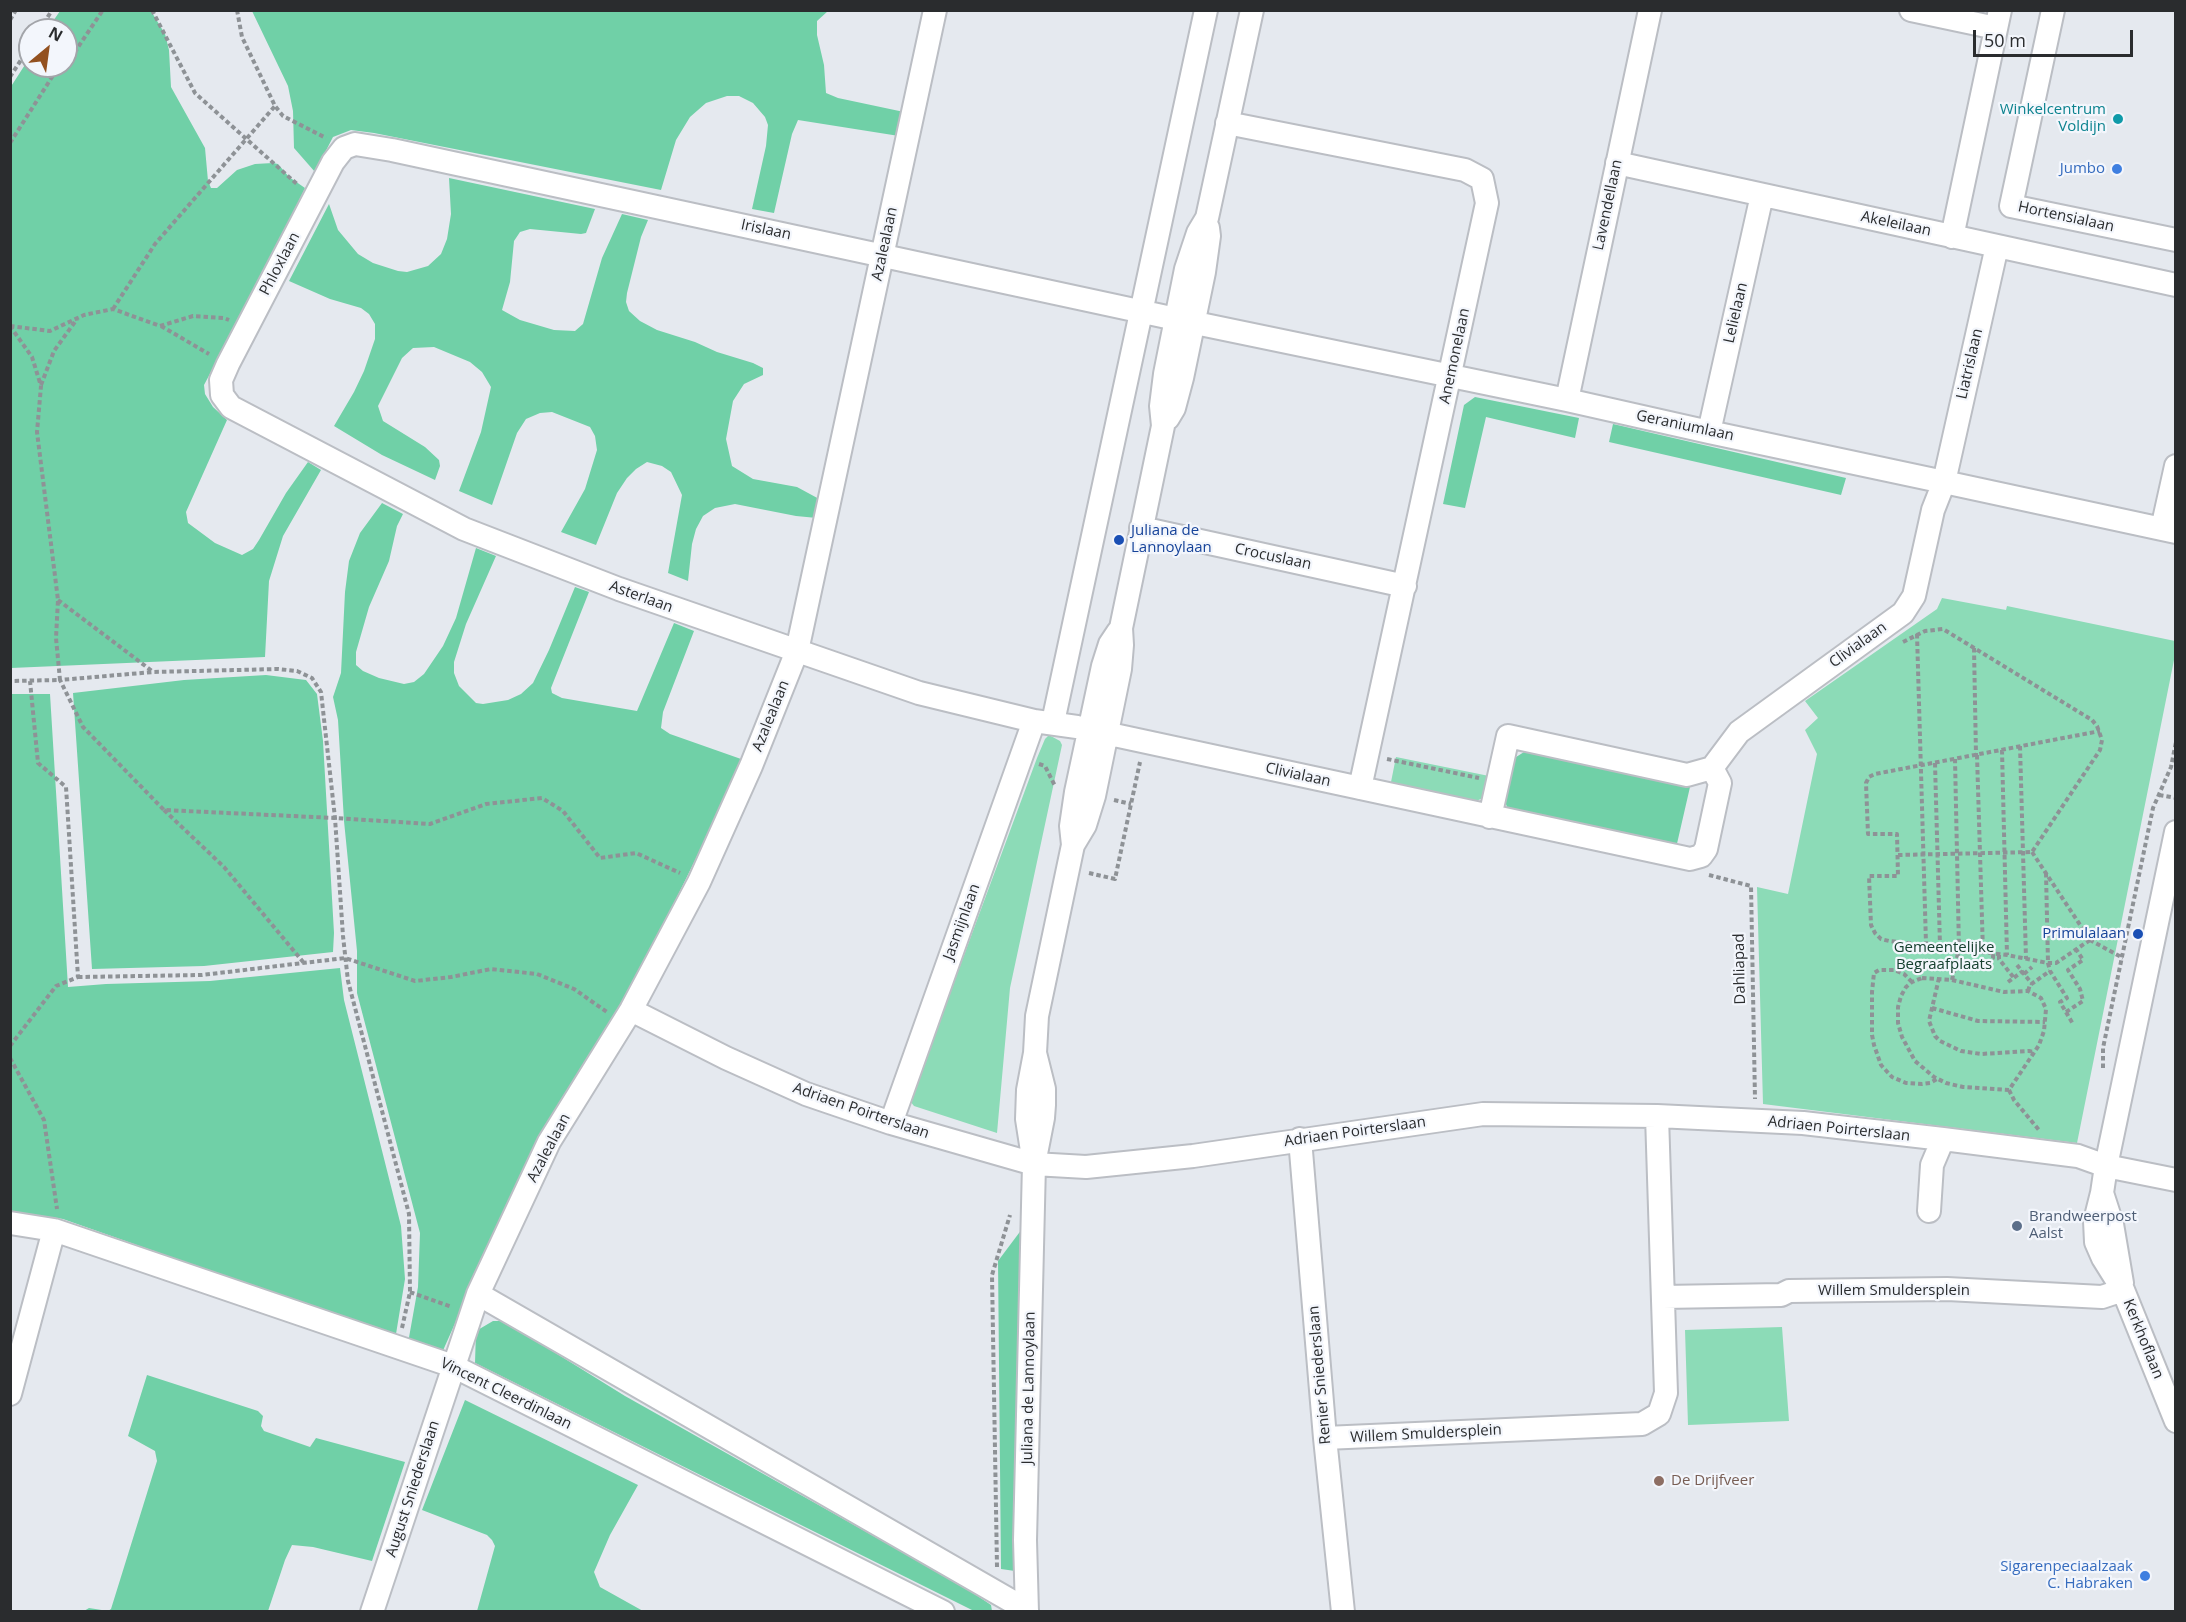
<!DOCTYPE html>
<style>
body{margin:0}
#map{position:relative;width:2186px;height:1622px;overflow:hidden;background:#e5e9ef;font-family:"Open Sans",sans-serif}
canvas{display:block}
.frame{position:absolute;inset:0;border:12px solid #2a2c2e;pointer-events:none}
.north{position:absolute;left:18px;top:18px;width:60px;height:60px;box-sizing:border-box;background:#f3f6fc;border:2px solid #a3a5aa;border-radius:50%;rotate:29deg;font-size:16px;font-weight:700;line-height:24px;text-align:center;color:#2a2c2e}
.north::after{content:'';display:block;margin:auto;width:21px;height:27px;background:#935120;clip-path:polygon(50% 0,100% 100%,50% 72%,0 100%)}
.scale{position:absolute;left:1973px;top:30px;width:160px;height:27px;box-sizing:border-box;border:3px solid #2a2c2e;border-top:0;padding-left:8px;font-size:18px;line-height:21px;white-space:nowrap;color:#2a2c2e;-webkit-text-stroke:4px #f3f6fc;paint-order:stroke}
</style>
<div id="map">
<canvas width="2186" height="1622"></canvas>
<div class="frame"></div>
<div class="north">N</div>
<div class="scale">50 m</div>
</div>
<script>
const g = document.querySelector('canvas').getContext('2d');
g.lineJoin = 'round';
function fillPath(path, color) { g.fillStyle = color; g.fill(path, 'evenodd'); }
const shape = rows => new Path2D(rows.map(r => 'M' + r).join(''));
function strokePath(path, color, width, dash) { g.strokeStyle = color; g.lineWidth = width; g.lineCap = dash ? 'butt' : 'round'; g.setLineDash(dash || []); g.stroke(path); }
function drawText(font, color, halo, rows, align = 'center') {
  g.font = font + ' "Open Sans",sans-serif'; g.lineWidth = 4.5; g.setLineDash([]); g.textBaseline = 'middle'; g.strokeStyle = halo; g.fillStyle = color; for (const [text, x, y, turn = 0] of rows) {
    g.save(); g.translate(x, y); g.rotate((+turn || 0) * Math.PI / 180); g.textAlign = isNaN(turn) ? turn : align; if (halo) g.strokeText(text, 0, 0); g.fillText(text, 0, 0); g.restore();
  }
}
const green = shape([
 [1942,598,2006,610,2007,606,2175,641,2175,655,2077,1143,1763,1104,1757,887,1788,894,1817,754,1805,730,1818,718,1805,701,1937,609],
 [1049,735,1060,741,1062,745,1010,988,997,1133,914,1106,910,1101,1037,758,1045,739],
 [1396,757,1489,776,1485,793,1483,798,1474,802,1390,787],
 [1782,1327,1789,1421,1688,1425,1685,1330]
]);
const forest = shape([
 [60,11,151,11,165,34,169,50,171,87,205,148,208,181,211,188,217,188,237,170,255,164,273,163,278,164,289,177,305,188,275,251,204,385,205,394,213,407,227,420,186,512,188,523,215,543,242,555,253,549,259,540,286,493,308,462,321,470,283,536,269,581,265,657,11,668,10,88,30,57,30,66,66,66,66,30,47,30],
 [252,11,828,11,817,21,817,35,824,65,826,93,838,98,904,112,899,136,798,120,792,134,774,213,752,209,766,146,768,125,765,117,753,103,739,96,727,96,706,103,690,117,676,140,661,190,374,133,351,130,333,137,315,172,294,148,293,111,288,86],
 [449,178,595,209,586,233,581,234,530,229,520,232,514,241,510,282,502,310,520,320,554,330,575,331,583,324,602,258,622,214,648,220,641,237,627,293,626,302,629,311,640,321,657,330,695,342,717,352,753,363,763,368,763,375,744,384,733,401,726,439,732,466,753,479,797,487,821,500,817,518,796,516,735,504,715,508,703,516,696,529,692,544,688,581,668,573,682,495,671,472,662,466,647,462,636,469,627,478,617,493,596,545,561,532,585,489,597,450,595,436,590,427,552,412,540,413,526,419,517,433,492,505,459,491,481,432,491,387,482,372,470,362,434,347,413,348,402,358,378,406,383,421,425,447,439,460,440,466,435,480,382,455,334,426,354,392,364,371,375,339,375,324,369,314,361,308,330,299,289,281,329,204,338,230,358,254,373,263,398,271,407,272,428,266,441,254,447,239,451,214],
 [1475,397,1579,418,1575,438,1486,417,1465,508,1443,504,1464,405],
 [1613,424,1846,478,1841,495,1609,442],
 [382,503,403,514,397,526,389,561,369,607,356,652,356,665,363,671,379,678,404,684,414,682,424,674,443,646,456,618,476,548,496,556,466,624,454,662,454,673,459,686,476,703,483,704,508,700,521,694,533,683,549,650,575,587,589,592,551,688,552,693,562,698,637,711,674,623,694,631,663,712,661,728,670,734,741,759,702,846,638,977,500,1222,441,1355,408,1343,418,1287,420,1233,357,993,357,951,344,821,338,720,333,697,341,673,345,592,349,561,360,533],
 [266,675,306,680,317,694,323,741,334,933,333,952,204,966,92,969,73,693,184,680],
 [11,694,50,694,68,987,106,984,210,981,340,968,344,1000,401,1226,405,1279,396,1334,392,1340,273,1293,63,1219,11,1211],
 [1532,751,1690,787,1676,848,1512,811,1507,807,1504,798,1513,759,1524,752],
 [1025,1225,1015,1571,1001,1569,998,1261],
 [493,1321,504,1321,625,1396,966,1588,991,1605,992,1611,974,1611,475,1363,476,1331],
 [147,1375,258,1411,263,1416,261,1426,264,1431,310,1447,316,1438,405,1462,372,1561,313,1547,292,1545,285,1560,268,1611,84,1611,89,1608,108,1611,111,1609,157,1461,155,1451,128,1436],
 [465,1400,638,1485,610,1535,594,1572,600,1587,643,1611,477,1611,495,1546,492,1540,487,1535,422,1510]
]);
const path = shape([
 [152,10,195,93,298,185],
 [237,10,242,37,275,106,283,116,326,138],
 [10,20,16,10],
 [40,30,52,10],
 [66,65,103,10],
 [10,77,30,46],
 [10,143,52,77,65,66],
 [113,309,155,244,275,106],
 [10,326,32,357,41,386,37,432,58,600,56,638,60,680,10,681],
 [10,326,50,331,84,315,113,309,160,326,193,316,224,318,229,320],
 [161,326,209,354],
 [41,385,54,351,77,319],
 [58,600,152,671],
 [1917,634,1926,944],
 [1903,642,1925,631,1943,629,2092,720,2097,726,2102,740,2100,750,2032,852],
 [1974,648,1976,755],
 [2020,746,2026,959],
 [2002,750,2007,955],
 [1977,755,1983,952],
 [1387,759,1479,778],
 [1935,763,1940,946],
 [1039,764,1045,766,1055,786],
 [2159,795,2176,798],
 [1114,800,1131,804],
 [164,810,224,867,304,963],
 [2032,852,2090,940,2123,958],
 [1898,855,2032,852],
 [1089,873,1115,879,1140,762],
 [2046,873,2048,963,2050,971,2067,998,2060,1002,2073,1024],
 [1709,875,1751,886,1755,1099],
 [2090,940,2056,963,2048,963,2007,955,1889,941,1881,939,1875,933,1871,925,1869,876,1898,876,1897,834,1868,834,1866,783,1869,777,1875,774,2100,731],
 [1999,955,1999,959,2014,978],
 [2017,965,2032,984],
 [1986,969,1984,966,1993,958,1993,954],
 [2024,974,2032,967],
 [78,977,202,975,345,958,415,981,451,977,491,969,537,974,574,989,607,1012],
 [1922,978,1952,980,2004,992,2028,991,2041,998,2046,1009,2044,1031,2039,1045,2009,1090,1963,1087,1946,1083,1934,1077,1915,1061,1902,1037,1898,1023,1898,1007,1901,996,1906,987,1912,982,1922,978],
 [1939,978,1929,1021,1935,1036,1940,1041,1961,1051,1981,1054,2029,1051,2034,1052],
 [1952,980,1959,949,1955,759],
 [1912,982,1904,974,1894,970,1879,970,1874,973,1872,992,1872,1035,1874,1045,1881,1065,1892,1077,1906,1083,1922,1084,1930,1083,1937,1079],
 [2008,982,2023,971],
 [2028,991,2030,985,2050,971],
 [1932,1008,1978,1021,2045,1022],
 [2066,1012,2083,1001,2080,989,2068,970,2083,960,2076,949],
 [10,1046,56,986,78,977,66,787,38,763,30,681],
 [10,1058,44,1120,57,1209],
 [2103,1068,2103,1048,2153,808,2171,767,2176,742],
 [2009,1090,2014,1100,2039,1130],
 [410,1292,452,1307],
 [402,1328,410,1292,409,1214,348,981,343,936,335,818,321,692,312,678,297,671,278,669,153,672,60,680,83,727,164,810,335,818,430,824,486,804,542,798,563,811,600,858,636,853,680,873],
 [997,1567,992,1275,1010,1215]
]);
const minor = shape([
 [1911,10,1996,28],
 [2053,10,2011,206,2176,240],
 [1227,123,1465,170,1482,179,1487,203,1360,788],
 [1617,163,2176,285],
 [1952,237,2000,10],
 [1997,246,1944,482,1933,510,1914,596,1903,613,1739,732,1712,768,1720,783,1706,849,1701,856,1690,859,1077,727,1034,721,919,693,619,589,464,529,231,407,222,395,221,380,228,364,333,162,344,148,355,144,392,150,1176,319,1567,400,1709,432,1944,482,2162,529,2176,532],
 [1567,400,1650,10],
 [1168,418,1174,408,1182,378,1204,272,1209,236,1208,228],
 [1709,432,1762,195],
 [1141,528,1405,586],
 [2162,529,2176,466],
 [1053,722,1206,10],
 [1490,817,1508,736,1687,775,1712,768],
 [2176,832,2106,1166,2102,1193,2095,1221,2096,1242,2103,1258,2123,1290,2176,1421],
 [1073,845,1085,825,1094,796,1120,669,1122,645,1121,628,1163,426,1161,406,1165,374,1186,269,1198,233,1207,218,1252,10],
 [631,1010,726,1058,806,1094,891,1123,1034,1164,1086,1167,1193,1156,1483,1114,1657,1116,1803,1123,1943,1139,2078,1156,2106,1166,2176,1180],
 [891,1123,1034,721],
 [1300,1139,1325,1438,1343,1612],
 [1032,1151,1027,1119,1028,1090,1035,1053,1037,1016,1073,845,1071,826,1076,792,1103,666,1110,644,1118,632],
 [2102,1193,2112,1224,2122,1283],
 [1929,1211,1932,1165,1943,1139],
 [10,1223,54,1230,453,1366,943,1612],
 [478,1294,1027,1610],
 [1663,1297,1781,1295,1789,1291,1947,1289,2102,1297,2123,1290],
 [10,1394,54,1230],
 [1325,1438,1642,1424,1659,1414,1666,1393,1657,1116],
 [372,1612,478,1294,549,1142,631,1010,699,882,751,766,797,651,935,10],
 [1027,1612,1025,1540,1034,1164,1043,1118,1044,1105,1044,1089,1035,1053]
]);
const markers = [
 [2118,119,6,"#0f9aa8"],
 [2117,169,6,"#3f7fe0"],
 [1119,540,6,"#1a4fb4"],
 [2138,934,6,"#1a4fb4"],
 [2017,1226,6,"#5c6f8a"],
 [1659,1481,6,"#8d6e63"],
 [2145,1576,6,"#3f7fe0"]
];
const cultureNames = [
 ["Winkelcentrum",2106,110],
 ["Voldijn",2106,127]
];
const shopNames = [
 ["Jumbo",2105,169],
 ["Sigarenpeciaalzaak",2133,1567],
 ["C. Habraken",2133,1584]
];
const streetNames = [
 ["Lavendellaan",1608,205,-78],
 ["Hortensialaan",2066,217,12],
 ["Akeleilaan",1896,224,12],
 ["Irislaan",766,230,12],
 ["Azalealaan",885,244,-78],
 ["Phloxlaan",280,264,-62],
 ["Lelielaan",1736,313,-77],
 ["Anemonelaan",1455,356,-78],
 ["Liatrislaan",1970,364,-77],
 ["Geraniumlaan",1685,426,12],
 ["Crocuslaan",1273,557,12],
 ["Asterlaan",641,597,20],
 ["Clivialaan",1858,645,-36],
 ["Azalealaan",771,716,-68],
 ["Clivialaan",1298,775,12],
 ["Jasmijnlaan",962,922,-70],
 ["Dahliapad",1740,969,-91],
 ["Adriaen Poirterslaan",861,1111,19],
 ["Adriaen Poirterslaan",1839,1129,6],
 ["Adriaen Poirterslaan",1355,1132,-8],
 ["Azalealaan",549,1148,-62],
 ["Willem Smuldersplein",1894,1291],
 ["Kerkhoflaan",2143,1339,68],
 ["Renier Sniederslaan",1320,1375,-95],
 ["Juliana de Lannoylaan",1029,1388,-89],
 ["Vincent Cleerdinlaan",506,1394,26],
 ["Willem Smuldersplein",1426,1434,-3],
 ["August Sniederslaan",413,1489,-72]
];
const transitNames = [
 ["Juliana de",1131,531],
 ["Lannoylaan",1131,548],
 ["Primulalaan",2126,934,"right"]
];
const parkNames = [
 ["Gemeentelijke",1944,948],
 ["Begraafplaats",1944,965]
];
const serviceNames = [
 ["Brandweerpost",2029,1217],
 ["Aalst",2029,1234]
];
const educationNames = [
 ["De Drijfveer",1671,1481]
];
fillPath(green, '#8cdbb7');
fillPath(forest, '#70d0a7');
strokePath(minor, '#bbbec4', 26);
strokePath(path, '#8e9296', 4, [4.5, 3]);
strokePath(minor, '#fff', 22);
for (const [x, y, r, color] of markers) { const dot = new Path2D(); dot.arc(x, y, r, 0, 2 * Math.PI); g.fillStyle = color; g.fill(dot); strokePath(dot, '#f3f6fc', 2); }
drawText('15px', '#0d838f', '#f3f6fc', cultureNames, 'right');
drawText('15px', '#366cbe', '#f3f6fc', shopNames, 'right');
drawText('15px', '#2a2c2e', '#f3f6fc', streetNames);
drawText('15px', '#164399', '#f3f6fc', transitNames, 'left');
drawText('15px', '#16402f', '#f3f6fc', parkNames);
drawText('15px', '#4e5e75', '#f3f6fc', serviceNames, 'left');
drawText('15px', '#785e54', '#f3f6fc', educationNames, 'left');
</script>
